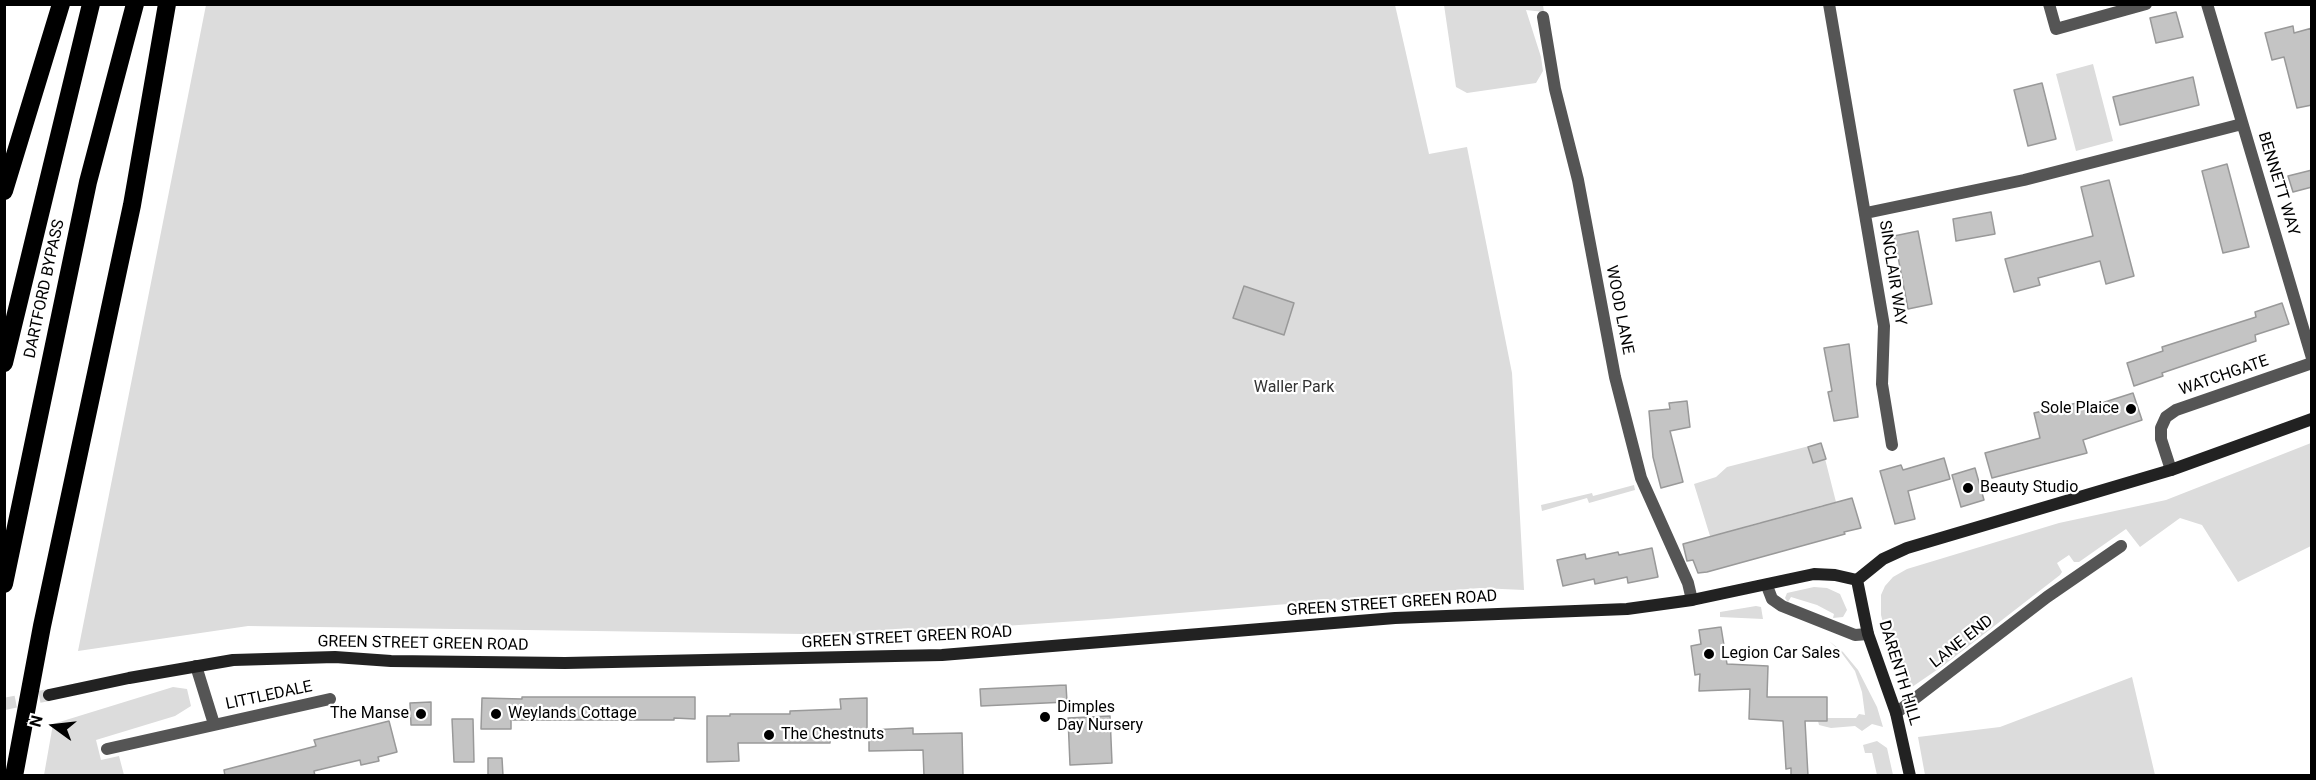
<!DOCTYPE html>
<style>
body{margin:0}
#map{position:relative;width:2316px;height:780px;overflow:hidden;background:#fff;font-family:Roboto,sans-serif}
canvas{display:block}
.frame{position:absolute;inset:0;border:6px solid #000;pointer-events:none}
.north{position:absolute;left:24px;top:696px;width:60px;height:60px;-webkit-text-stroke:4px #fff;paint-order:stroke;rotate:285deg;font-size:16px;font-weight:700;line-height:24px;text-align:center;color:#000}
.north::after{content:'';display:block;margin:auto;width:21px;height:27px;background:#000;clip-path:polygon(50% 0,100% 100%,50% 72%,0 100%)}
</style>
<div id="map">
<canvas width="2316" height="780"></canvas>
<div class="frame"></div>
<div class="north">N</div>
</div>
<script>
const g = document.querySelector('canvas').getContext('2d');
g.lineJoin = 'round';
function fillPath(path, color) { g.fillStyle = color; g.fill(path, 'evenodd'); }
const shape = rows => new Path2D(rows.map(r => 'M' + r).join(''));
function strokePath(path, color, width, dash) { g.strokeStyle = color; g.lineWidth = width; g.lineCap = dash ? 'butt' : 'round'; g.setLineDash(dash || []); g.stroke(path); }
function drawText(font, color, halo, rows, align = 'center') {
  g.font = font + ' Roboto,sans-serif'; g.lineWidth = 4.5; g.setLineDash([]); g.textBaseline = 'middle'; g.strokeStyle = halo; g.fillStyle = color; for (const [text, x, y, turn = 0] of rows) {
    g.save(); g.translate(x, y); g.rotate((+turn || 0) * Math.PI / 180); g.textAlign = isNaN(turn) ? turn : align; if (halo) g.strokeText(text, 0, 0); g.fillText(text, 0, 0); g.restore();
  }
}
const green = shape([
 [206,5,1395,5,1429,154,1467,147,1512,373,1524,590,1480,588,1107,619,872,635,248,626,78,651],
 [1444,5,1543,5,1544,12,1526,10,1541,57,1543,71,1536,83,1467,93,1456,87],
 [2093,64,2113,141,2076,151,2056,74],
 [1821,443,1836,502,1828,504,1830,511,1825,512,1823,505,1809,509,1810,517,1806,518,1803,511,1789,514,1791,522,1786,524,1783,516,1766,521,1768,528,1763,530,1761,522,1747,526,1748,533,1744,535,1742,528,1724,533,1721,541,1719,534,1710,536,1694,484,1716,477,1727,467],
 [2311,443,2311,546,2238,582,2202,525,2180,518,2140,547,2126,529,2079,562,2074,562,2069,555,2057,563,2062,572,2060,575,1944,665,1912,687,1903,682,1887,638,1881,615,1881,595,1885,586,1893,577,1907,569,2059,523,2166,500],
 [1634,485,1635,490,1589,503,1587,498,1542,511,1541,505,1592,493,1593,496],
 [1814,587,1827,588,1840,594,1847,610,1843,617,1833,618,1834,614,1817,605,1791,597,1788,602,1785,598,1787,593],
 [1756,606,1761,607,1763,619,1720,617,1720,612],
 [1829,641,1843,652,1858,670,1877,707,1883,727,1872,724,1862,731,1855,726,1831,728,1819,725,1818,721,1827,720,1827,718,1856,718,1859,714,1865,715,1862,692,1855,671,1841,652],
 [2132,677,2155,775,1925,775,1918,737,2000,727],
 [173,687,187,689,191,706,175,716,96,740,101,760,119,756,124,775,44,775,53,724],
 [1877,741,1887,748,1893,775,1877,775,1872,753,1865,753,1863,745]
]);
const building = shape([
 [2176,12,2183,37,2156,43,2150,18,2176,12],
 [2293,26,2294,33,2312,28,2312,105,2297,108,2284,57,2272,60,2265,33,2293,26],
 [2193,77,2199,105,2120,125,2113,97,2193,77],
 [2042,83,2056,139,2028,146,2014,90,2042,83],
 [2227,164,2249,247,2223,253,2202,171,2227,164],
 [2312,170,2312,187,2293,192,2288,176,2312,170],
 [2109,180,2134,276,2106,284,2100,261,2038,278,2040,285,2014,292,2005,259,2093,236,2081,187,2109,180],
 [1991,212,1995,234,1956,241,1953,219,1991,212],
 [1918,231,1932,304,1908,309,1894,236,1918,231],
 [1244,286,1294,303,1284,335,1233,318,1244,286],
 [2282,303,2289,324,2255,335,2256,341,2162,373,2163,376,2134,386,2127,363,2163,351,2162,347,2256,317,2255,312,2282,303],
 [1849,344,1858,417,1834,421,1828,392,1832,391,1824,348,1849,344],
 [2133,393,2142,420,2083,440,2087,453,1992,478,1985,453,2040,438,2034,413,2081,402,2083,409,2133,393],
 [1687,401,1690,427,1670,431,1683,482,1661,488,1653,457,1649,411,1670,409,1669,403,1687,401],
 [1821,443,1826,459,1813,463,1808,447,1821,443],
 [1944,458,1950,479,1908,491,1915,519,1895,524,1880,471,1901,465,1903,470,1944,458],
 [1975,468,1984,500,1961,507,1952,475,1975,468],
 [1852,498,1861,528,1844,532,1845,534,1707,572,1698,573,1693,560,1687,561,1683,544,1852,498],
 [1652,548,1658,577,1628,583,1627,577,1595,584,1594,579,1563,586,1557,560,1585,554,1586,559,1618,552,1619,555,1652,548],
 [1721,627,1727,664,1768,666,1767,697,1827,697,1827,721,1805,721,1808,776,1791,776,1791,768,1786,769,1783,721,1749,719,1750,689,1699,691,1700,674,1695,675,1691,646,1701,644,1699,630,1721,627],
 [1066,685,1067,702,981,706,980,689,1066,685],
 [522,697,695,697,695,719,674,718,674,720,511,720,511,729,481,729,482,698,522,699,522,697],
 [867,698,867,732,830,733,830,743,738,743,739,761,707,762,707,716,730,716,730,714,790,714,790,711,841,709,840,699,867,698],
 [431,702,431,725,411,725,410,703,431,702],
 [1110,716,1112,763,1070,765,1068,718,1110,716],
 [452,719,473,719,474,762,454,762,452,719],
 [389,721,397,752,378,757,379,761,361,765,360,760,339,765,314,771,315,776,225,776,224,770,316,746,314,740,389,721],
 [913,728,913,734,962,733,963,776,924,776,923,750,869,751,869,730,913,728],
 [488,758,502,758,503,776,488,776,488,758]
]);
const secondaryTunnel = shape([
 [4,704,49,695]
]);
const street = shape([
 [1829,4,1884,326,1882,384,1892,445],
 [2049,4,2056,29,2146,4],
 [2207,4,2312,358],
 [1543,17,1555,89,1578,180,1615,377,1641,478,1688,583,1692,600],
 [1866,213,2024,180,2242,124],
 [2171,470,2161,439,2161,428,2166,417,2176,410,2312,363],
 [1767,586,1772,599,1782,606,1855,635,1868,634],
 [196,666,214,724],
 [1896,713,2047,597,2121,546],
 [107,749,330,699]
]);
const secondary = shape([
 [1857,580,1883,559,1907,548,2171,470,2312,419],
 [1857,580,1868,634,1896,713,1910,776],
 [49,695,129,678,233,660,335,657,391,661,565,663,942,655,1395,618,1627,609,1692,600,1814,574,1835,575,1857,580]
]);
const highway = shape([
 [4,191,61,4],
 [4,363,91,4],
 [4,584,88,182,135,4],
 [14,776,42,626,132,205,167,4]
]);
const markers = [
 [2131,409,6,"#000"],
 [1968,488,6,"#000"],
 [1709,654,6,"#000"],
 [421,714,6,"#000"],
 [496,714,6,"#000"],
 [1045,717,6,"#000"],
 [769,735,6,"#000"]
];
const streetNames = [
 ["BENNETT WAY",2278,184,73],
 ["SINCLAIR WAY",1892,273,81],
 ["DARTFORD BYPASS",45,289,-78],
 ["WOOD LANE",1619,310,79],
 ["WATCHGATE",2224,376,-19],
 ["GREEN STREET GREEN ROAD",1392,604,-4],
 ["GREEN STREET GREEN ROAD",907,638,-3],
 ["LANE END",1962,642,-38],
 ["GREEN STREET GREEN ROAD",423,644,1],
 ["DARENTH HILL",1899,673,73],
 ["LITTLEDALE",269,696,-12]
];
const parkNames = [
 ["Waller Park",1294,388]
];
const poiNames = [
 ["Sole Plaice",2119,409,"right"],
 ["Beauty Studio",1980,488],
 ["Legion Car Sales",1721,654],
 ["Dimples",1057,708],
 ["Day Nursery",1057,726],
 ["The Manse",409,714,"right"],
 ["Weylands Cottage",508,714],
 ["The Chestnuts",781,735]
];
fillPath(green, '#dcdcdc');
fillPath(building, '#c4c4c4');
strokePath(building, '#999', 1.5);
strokePath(secondaryTunnel, '#d9d9d9', 12, [12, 6]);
strokePath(street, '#555', 12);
strokePath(secondary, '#222', 12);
strokePath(highway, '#000', 18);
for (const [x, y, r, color] of markers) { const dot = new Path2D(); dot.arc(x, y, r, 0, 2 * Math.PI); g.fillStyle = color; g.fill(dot); strokePath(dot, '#fff', 2); }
drawText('16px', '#000', '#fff', streetNames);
drawText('16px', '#333', '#fff', parkNames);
drawText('16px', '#000', '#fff', poiNames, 'left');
</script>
